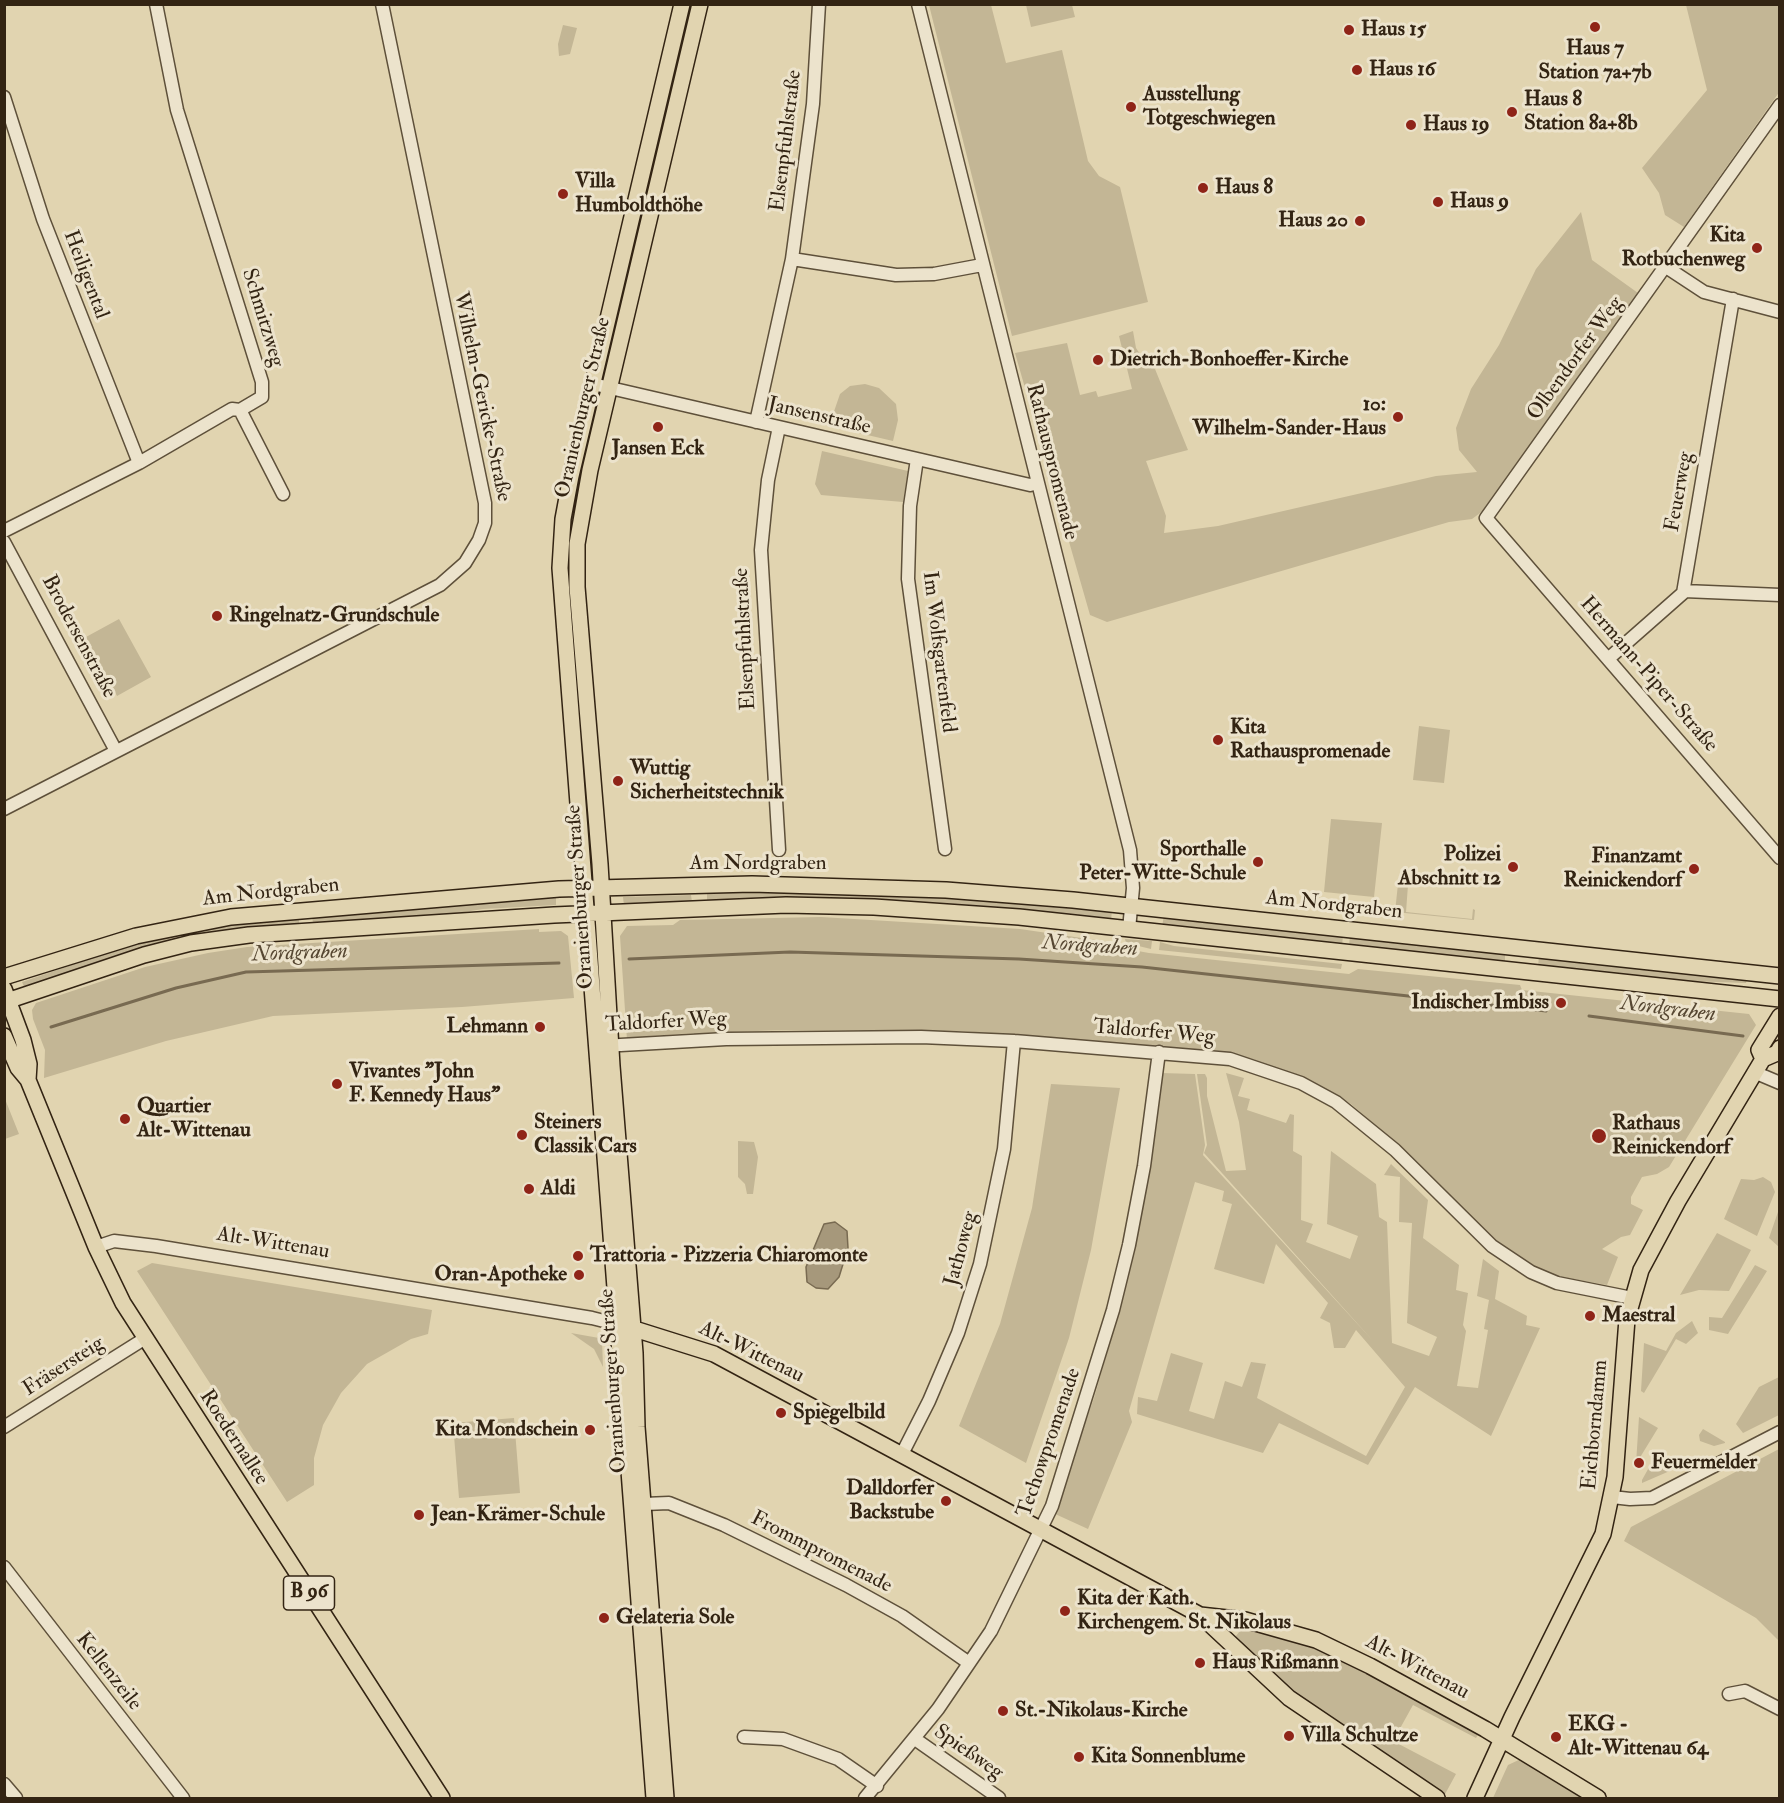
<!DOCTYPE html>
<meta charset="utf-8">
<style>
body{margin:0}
#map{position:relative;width:1784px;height:1803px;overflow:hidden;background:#e1d4b0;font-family:"IM FELL Double Pica",serif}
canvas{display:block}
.frame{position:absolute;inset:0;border:6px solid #332413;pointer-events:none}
</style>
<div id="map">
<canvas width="1784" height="1803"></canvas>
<div class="frame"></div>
</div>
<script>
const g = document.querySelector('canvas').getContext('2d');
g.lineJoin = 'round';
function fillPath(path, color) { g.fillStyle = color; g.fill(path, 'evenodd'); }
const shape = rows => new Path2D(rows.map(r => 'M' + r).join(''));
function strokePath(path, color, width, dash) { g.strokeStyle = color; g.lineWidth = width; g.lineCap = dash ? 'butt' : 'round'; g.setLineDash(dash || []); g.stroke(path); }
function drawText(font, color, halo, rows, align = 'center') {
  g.font = font + ' "IM FELL Double Pica",serif'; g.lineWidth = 6; g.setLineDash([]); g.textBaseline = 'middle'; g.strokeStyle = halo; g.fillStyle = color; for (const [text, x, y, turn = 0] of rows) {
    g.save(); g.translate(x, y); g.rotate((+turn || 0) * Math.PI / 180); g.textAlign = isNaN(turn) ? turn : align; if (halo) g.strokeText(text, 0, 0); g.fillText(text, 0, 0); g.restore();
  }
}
const green = shape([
 [687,5,694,5,651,187,644,185],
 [929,5,991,5,1006,63,1062,50,1088,161,1099,176,1120,187,1148,302,1012,336],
 [1026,5,1072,5,1075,17,1031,27],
 [1686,5,1779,5,1780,91,1684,227,1665,215,1659,193,1642,168,1707,90],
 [563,25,577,28,570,54,559,56,558,44],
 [643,191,650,192,610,362,604,361],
 [1581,212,1592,260,1638,293,1488,507,1472,519,1449,522,1107,622,1090,615,1015,353,1067,343,1080,395,1096,391,1098,397,1132,389,1119,336,1133,331,1136,348,1146,363,1155,369,1188,450,1146,461,1166,516,1164,533,1218,526,1436,476,1477,472,1459,450,1456,428,1471,389,1499,345,1536,269],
 [865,384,879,388,896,404,898,420,893,441,829,426,840,394,850,386],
 [593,405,600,407,578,505,588,811,584,812,565,575,567,530],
 [822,451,908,471,903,502,821,495,815,484],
 [119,619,151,677,117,696,86,637],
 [1419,726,1450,730,1444,783,1413,780],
 [1331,819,1382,823,1374,897,1324,892],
 [1398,884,1408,885,1406,912,1472,919,1473,909,1475,910,1474,920,1395,912],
 [738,891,897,893,1112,909,1111,922,707,900,707,894],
 [556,895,556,905,483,909,439,916,313,923,312,916],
 [691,895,692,902,624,906,623,897],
 [1164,915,1343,934,1342,947,1162,927],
 [821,917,1020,929,1109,942,1110,946,1149,953,1349,974,1358,969,1520,985,1522,990,1749,1014,1756,1025,1669,1167,1657,1174,1642,1177,1631,1197,1631,1204,1643,1210,1630,1235,1621,1237,1602,1249,1618,1257,1607,1285,1556,1276,1520,1260,1496,1242,1397,1144,1351,1104,1321,1086,1253,1059,1135,1045,962,1031,787,1030,727,1032,727,1035,723,1032,703,1033,703,1036,695,1037,694,1033,649,1036,649,1039,627,1040,620,936,627,926,673,925,680,920],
 [299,918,299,924,25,989,22,982,139,942,203,927],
 [539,929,539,932,561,931,568,936,574,998,462,1007,273,1016,166,1041,44,1078,45,1050,33,1019,32,1010,36,1003,145,967,208,953,247,947],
 [1350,935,1505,953,1505,961,1349,947],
 [1125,939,1152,941,1151,949,1126,943],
 [1160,942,1174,946,1342,964,1341,969,1159,950],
 [1539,955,1747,979,1746,983,1660,980,1538,968],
 [1161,1073,1195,1074,1205,1145,1203,1155,1374,1342,1204,1153,1207,1145,1197,1074,1205,1074,1207,1078,1207,1096,1226,1171,1246,1170,1239,1122,1226,1073,1244,1078,1238,1096,1250,1099,1247,1110,1286,1123,1290,1114,1294,1115,1293,1151,1302,1156,1301,1220,1313,1224,1306,1242,1350,1259,1358,1236,1327,1224,1331,1151,1376,1184,1379,1217,1387,1222,1392,1343,1429,1356,1437,1337,1407,1323,1412,1223,1399,1222,1400,1177,1384,1175,1391,1164,1428,1200,1423,1238,1459,1265,1456,1290,1468,1293,1463,1325,1466,1331,1457,1386,1478,1388,1488,1330,1484,1329,1489,1300,1477,1296,1483,1259,1499,1271,1495,1299,1527,1316,1526,1325,1540,1328,1491,1436,1415,1387,1368,1465,1279,1423,1263,1453,1137,1414,1138,1397,1157,1401,1171,1353,1203,1363,1189,1411,1214,1419,1225,1381,1242,1387,1251,1362,1266,1364,1257,1398,1366,1456,1405,1387,1356,1330,1345,1348,1334,1348,1330,1323,1320,1318,1328,1303,1276,1244,1264,1284,1214,1269,1232,1204,1222,1201,1224,1191,1195,1182,1129,1411,1132,1422,1088,1529,1053,1513,1094,1398,1117,1319,1131,1259],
 [1051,1084,1120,1088,1091,1250,1069,1338,1026,1463,959,1426,1000,1324,1032,1208],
 [5,1099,19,1134,5,1139,4,1139],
 [738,1141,754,1142,758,1157,753,1194,747,1194,745,1184,738,1177],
 [1763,1177,1771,1182,1775,1192,1757,1236,1724,1219,1741,1179,1754,1180],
 [1779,1209,1780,1245,1779,1247,1769,1238],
 [1717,1233,1751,1250,1729,1291,1699,1290,1680,1295],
 [152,1263,432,1310,428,1334,411,1339,367,1364,341,1393,323,1425,314,1458,314,1485,287,1502,137,1271],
 [1755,1265,1767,1271,1728,1334,1709,1330,1709,1317,1722,1318],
 [1692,1321,1698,1333,1686,1344,1676,1339,1644,1393,1641,1391,1644,1343,1666,1351,1676,1333],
 [571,1333,599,1338,602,1341,603,1367,594,1349],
 [1779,1377,1779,1415,1743,1433,1736,1424,1759,1387],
 [1639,1417,1658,1428,1636,1464],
 [514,1418,520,1493,459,1498,453,1423],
 [1703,1429,1725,1442,1725,1443,1714,1446,1700,1441,1699,1435],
 [1779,1449,1779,1641,1756,1618,1624,1541,1631,1527],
 [1657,1453,1679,1467,1642,1483,1642,1480],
 [1243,1627,1312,1646,1372,1674,1479,1733,1476,1738,1413,1705,1393,1741,1456,1774,1444,1796,1342,1728,1282,1683,1237,1641,1236,1636],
 [1523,1758,1588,1798,1493,1798,1508,1765]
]);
const water = shape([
 [835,1222,847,1231,848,1248,839,1277,828,1289,816,1288,807,1282,806,1267,824,1224,835,1222]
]);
const stream = shape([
 [629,959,790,952,1019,959,1142,967,1546,1011],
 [1589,1016,1743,1036],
 [51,1027,176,988,246,972,559,963]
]);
const minor = shape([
 [918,4,1130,850,1133,888,1129,929],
 [4,97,43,219,139,463],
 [1780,105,1486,518,1780,858],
 [792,259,896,275,934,274,982,265],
 [1666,267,1704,292,1780,312],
 [593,384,1030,485,1037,483],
 [240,410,283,494],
 [756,422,792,259,813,104,819,4],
 [917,459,910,506,908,579,945,849],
 [4,531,139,463,232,409,240,410,262,397,262,382,177,110,156,4],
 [4,542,116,751],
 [1684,591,1780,595],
 [1608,659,1683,593,1733,299],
 [4,809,440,585,465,563,479,540,485,523,485,503,382,4],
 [779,850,761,550,768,480,779,427],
 [603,1046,726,1039,921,1037,1014,1041,1230,1059,1301,1083,1336,1102,1395,1150,1492,1246,1531,1272,1557,1283,1632,1298],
 [1754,1072,1780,1083],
 [96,1247,114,1241,156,1246,592,1318,616,1324],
 [4,1427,144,1339],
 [902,1454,929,1401,958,1333,980,1264,1004,1149,1014,1041],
 [1612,1497,1630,1499,1652,1498,1780,1432],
 [644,1504,669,1503,724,1525,846,1585,902,1616,969,1663],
 [4,1567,183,1798],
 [1729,1694,1745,1691,1780,1709],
 [744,1737,783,1739,838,1759,877,1786],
 [915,1739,999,1798],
 [4,1784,16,1798],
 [865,1798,938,1709,991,1631,1052,1506,1113,1310,1129,1245,1144,1166,1159,1052]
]);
const major = shape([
 [4,977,136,936,231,917,559,889,752,884,946,890,1073,900,1780,976],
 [4,989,23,1040,29,1064,28,1080],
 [4,1002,144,955,191,943,249,935,554,915,786,905,874,907,1019,917,1780,999],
 [4,1036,18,1068,28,1080,96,1247,123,1303,442,1798],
 [1763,1059,1759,1050,1780,1016],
 [625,1326,714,1354,1200,1615,1289,1698,1437,1798],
 [1200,1615,1245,1620,1316,1640,1370,1666,1485,1729,1598,1798],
 [654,1798,560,568,563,519,571,476,682,4],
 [666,1798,637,1427,635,1353,612,1066,600,864,577,587,577,544,590,470,700,4],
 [1475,1798,1512,1717,1603,1534,1615,1477,1627,1319,1641,1270,1678,1201,1763,1059,1777,1053,1780,1048]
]);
const markers = [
 [1595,27,6,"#8f2418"],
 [1349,30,6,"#8f2418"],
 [1357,70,6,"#8f2418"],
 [1131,107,6,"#8f2418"],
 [1512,112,6,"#8f2418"],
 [1411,125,6,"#8f2418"],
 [1203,188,6,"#8f2418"],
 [563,194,6,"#8f2418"],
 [1438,202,6,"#8f2418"],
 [1360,221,6,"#8f2418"],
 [1757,248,6,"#8f2418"],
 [1098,360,6,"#8f2418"],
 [1398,417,6,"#8f2418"],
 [658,427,6,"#8f2418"],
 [217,616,6,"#8f2418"],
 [1218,740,6,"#8f2418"],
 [618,781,6,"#8f2418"],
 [1258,862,6,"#8f2418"],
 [1513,867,6,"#8f2418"],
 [1694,869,6,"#8f2418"],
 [1561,1003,6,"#8f2418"],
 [540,1027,6,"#8f2418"],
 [337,1084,6,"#8f2418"],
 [125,1119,6,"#8f2418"],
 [522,1135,6,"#8f2418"],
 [1599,1136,8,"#8f2418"],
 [529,1189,6,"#8f2418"],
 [578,1256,6,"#8f2418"],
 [579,1275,6,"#8f2418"],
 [1590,1316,6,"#8f2418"],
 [781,1413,6,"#8f2418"],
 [590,1430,6,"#8f2418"],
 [1639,1463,6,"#8f2418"],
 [946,1501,6,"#8f2418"],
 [419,1515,6,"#8f2418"],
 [1065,1611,6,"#8f2418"],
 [604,1618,6,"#8f2418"],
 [1200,1663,6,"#8f2418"],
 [1003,1711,6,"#8f2418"],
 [1289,1736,6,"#8f2418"],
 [1556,1737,6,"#8f2418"],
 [1079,1757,6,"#8f2418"]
];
const shields = [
 [309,1593,51]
];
const shieldNames = [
 ["B 96",309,1593]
];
const poiNames = [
 ["Haus 15",1361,30],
 ["Haus 7",1595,49,"center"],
 ["Station 7a+7b",1595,73,"center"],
 ["Haus 16",1369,70],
 ["Ausstellung",1143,95],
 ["Totgeschwiegen",1143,119],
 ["Haus 8",1524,100],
 ["Station 8a+8b",1524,124],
 ["Haus 19",1423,125],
 ["Villa",575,182],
 ["Humboldthöhe",575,206],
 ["Haus 8",1215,188],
 ["Haus 9",1450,202],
 ["Haus 20",1348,221,"right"],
 ["Kita",1745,236,"right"],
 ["Rotbuchenweg",1745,260,"right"],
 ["Dietrich-Bonhoeffer-Kirche",1110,360],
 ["10:",1386,405,"right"],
 ["Wilhelm-Sander-Haus",1386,429,"right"],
 ["Jansen Eck",658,449,"center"],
 ["Ringelnatz-Grundschule",229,616],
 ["Kita",1230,728],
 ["Rathauspromenade",1230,752],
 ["Wuttig",630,769],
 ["Sicherheitstechnik",630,793],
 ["Sporthalle",1246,850,"right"],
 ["Peter-Witte-Schule",1246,874,"right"],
 ["Polizei",1501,855,"right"],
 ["Abschnitt 12",1501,879,"right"],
 ["Finanzamt",1682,857,"right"],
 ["Reinickendorf",1682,881,"right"],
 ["Indischer Imbiss",1549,1003,"right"],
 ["Lehmann",528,1027,"right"],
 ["Vivantes \"John",349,1072],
 ["F. Kennedy Haus\"",349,1096],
 ["Quartier",137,1107],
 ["Alt-Wittenau",137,1131],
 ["Steiners",534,1123],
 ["Classik Cars",534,1147],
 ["Rathaus",1612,1124],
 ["Reinickendorf",1612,1148],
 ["Aldi",541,1189],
 ["Trattoria - Pizzeria Chiaromonte",590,1256],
 ["Oran-Apotheke",567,1275,"right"],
 ["Maestral",1602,1316],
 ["Spiegelbild",793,1413],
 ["Kita Mondschein",578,1430,"right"],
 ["Feuermelder",1651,1463],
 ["Dalldorfer",934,1489,"right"],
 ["Backstube",934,1513,"right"],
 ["Jean-Krämer-Schule",431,1515],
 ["Kita der Kath.",1077,1599],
 ["Kirchengem. St. Nikolaus",1077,1623],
 ["Gelateria Sole",616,1618],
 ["Haus Rißmann",1212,1663],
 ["St.-Nikolaus-Kirche",1015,1711],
 ["EKG -",1568,1725],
 ["Alt-Wittenau 64",1568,1749],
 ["Villa Schultze",1301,1736],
 ["Kita Sonnenblume",1091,1757]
];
const streetNames = [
 ["Elsenpfuhlstraße",787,141,-83],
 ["Heiligental",85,275,69],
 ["Schmitzweg",262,318,73],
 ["Olbendorfer Weg",1576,359,-54],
 ["Wilhelm-Gericke-Straße",481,397,78],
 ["Oranienburger Straße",584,408,-77],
 ["Jansenstraße",819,417,13],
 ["Rathauspromenade",1051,462,76],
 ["Feuerweg",1680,492,-80],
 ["Brodersenstraße",78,637,62],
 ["Elsenpfuhlstraße",746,639,-93],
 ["Im Wolfsgartenfeld",938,652,83],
 ["Hermann-Piper-Straße",1648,675,49],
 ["Am Nordgraben",758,864],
 ["Am Nordgraben",271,893,-6],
 ["Oranienburger Straße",581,897,-94],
 ["Am Nordgraben",1334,906,6],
 ["Taldorfer Weg",666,1023,-3],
 ["Taldorfer Weg",1154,1033,5],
 ["Alt-Wittenau",273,1244,9],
 ["Jathoweg",962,1249,-75],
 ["Alt-Wittenau",751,1353,26],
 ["Fräsersteig",64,1367,-33],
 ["Oranienburger Straße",614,1381,-94],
 ["Eichborndamm",1596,1425,-85],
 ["Roedernallee",233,1438,57],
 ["Techowpromenade",1050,1443,-71],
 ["Frommpromenade",821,1553,27],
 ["Alt-Wittenau",1417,1668,28],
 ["Kellenzeile",108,1672,52],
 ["Spießweg",968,1753,35]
];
const waterNames = [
 ["Nordgraben",1090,947,4],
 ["Nordgraben",300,954,-2],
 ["Nordgraben",1668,1010,7]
];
fillPath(green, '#c3b695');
fillPath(water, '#a6987b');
strokePath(water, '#786a51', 1.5);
strokePath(stream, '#786a51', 3);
strokePath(minor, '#5e503a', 15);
strokePath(major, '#332413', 18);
strokePath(minor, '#ece3cc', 12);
strokePath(major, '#e1d4b0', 15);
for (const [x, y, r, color] of markers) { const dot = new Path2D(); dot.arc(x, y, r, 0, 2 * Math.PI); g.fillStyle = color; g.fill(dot); strokePath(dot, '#ece3cc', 2); }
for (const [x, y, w] of shields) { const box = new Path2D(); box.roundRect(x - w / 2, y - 17, w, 34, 4.5); g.fillStyle = '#ece3cc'; g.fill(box); strokePath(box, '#332413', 1.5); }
drawText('bold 20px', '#332413', null, shieldNames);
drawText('bold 21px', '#332413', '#ece3cc', poiNames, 'left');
drawText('21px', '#332413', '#ece3cc', streetNames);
drawText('italic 22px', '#564732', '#ece3cc', waterNames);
</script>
